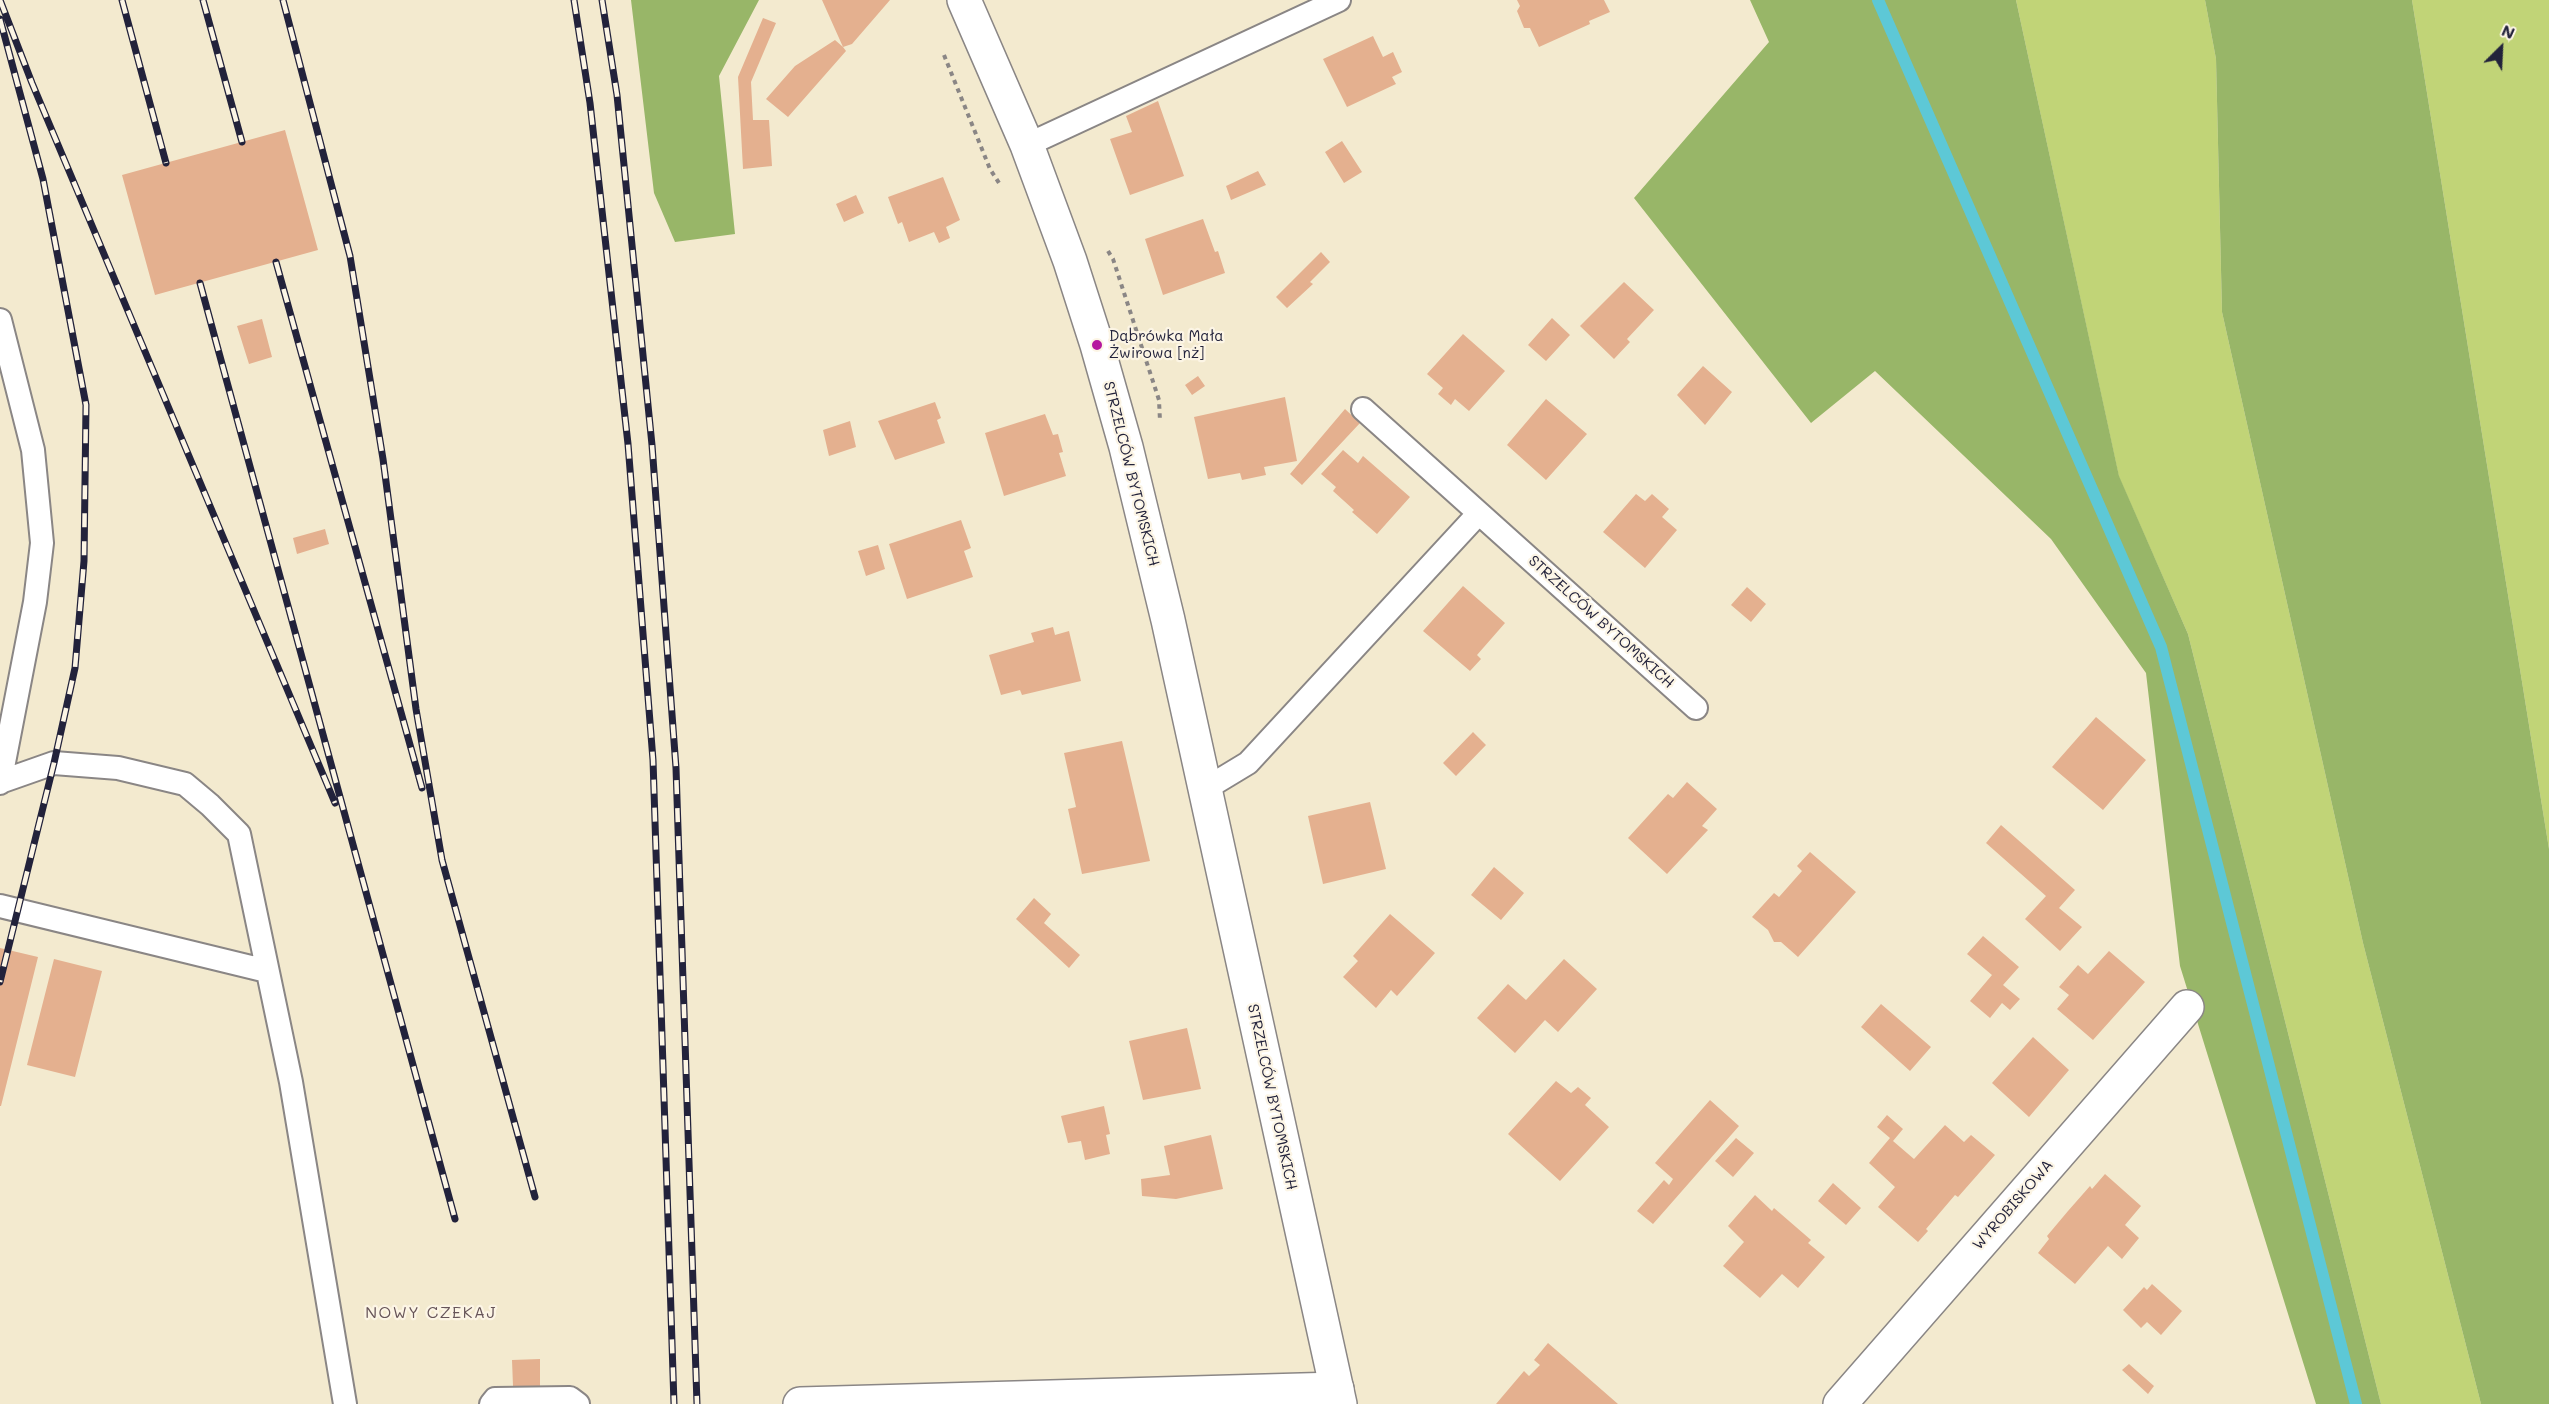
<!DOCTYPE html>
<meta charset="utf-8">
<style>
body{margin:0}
#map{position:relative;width:2549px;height:1404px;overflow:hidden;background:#f3eacf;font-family:Mali,sans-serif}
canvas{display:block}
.north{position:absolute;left:2471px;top:18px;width:60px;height:60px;-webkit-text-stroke:4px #fcf5e5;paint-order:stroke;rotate:24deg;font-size:16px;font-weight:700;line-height:24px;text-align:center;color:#22223b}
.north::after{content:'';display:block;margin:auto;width:21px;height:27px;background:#22223b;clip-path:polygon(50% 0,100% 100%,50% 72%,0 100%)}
</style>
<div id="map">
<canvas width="2549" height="1404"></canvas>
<div class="north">N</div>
</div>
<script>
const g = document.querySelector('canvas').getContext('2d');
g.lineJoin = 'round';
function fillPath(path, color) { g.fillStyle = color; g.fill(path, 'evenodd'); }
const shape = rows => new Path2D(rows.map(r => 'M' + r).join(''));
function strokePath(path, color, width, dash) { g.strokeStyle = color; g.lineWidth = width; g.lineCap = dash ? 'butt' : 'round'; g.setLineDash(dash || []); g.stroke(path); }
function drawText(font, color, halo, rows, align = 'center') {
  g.font = font + ' Mali,sans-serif'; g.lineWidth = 4.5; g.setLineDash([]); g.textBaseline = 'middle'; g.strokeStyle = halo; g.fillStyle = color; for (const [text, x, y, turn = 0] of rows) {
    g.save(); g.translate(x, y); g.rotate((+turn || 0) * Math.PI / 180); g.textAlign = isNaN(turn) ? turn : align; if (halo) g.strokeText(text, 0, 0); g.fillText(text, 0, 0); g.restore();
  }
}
const green = shape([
 [2016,0,2205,0,2216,59,2222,312,2363,943,2481,1404,2381,1404,2188,634,2119,477],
 [2412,0,2549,0,2549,849]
]);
const forest = shape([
 [631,0,759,0,719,76,735,234,675,242,654,193],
 [1750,0,2016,0,2119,476,2188,634,2381,1404,2316,1404,2180,966,2146,673,2051,539,1875,371,1811,423,1634,198,1769,42],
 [2205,0,2412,0,2549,849,2549,1404,2481,1404,2363,943,2222,312,2216,59]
]);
const stream = shape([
 [1878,0,2161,647,2356,1404]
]);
const building = shape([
 [822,0,890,0,852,44,843,47,846,51,788,117,766,99,795,66,835,40,843,47],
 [1517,0,1604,0,1610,12,1589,21,1590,24,1539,47,1530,28,1524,28,1517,11,1520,6],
 [763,18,776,23,751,82,753,120,769,120,772,166,743,169,738,77],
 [1373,36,1383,57,1393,52,1402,72,1392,77,1396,84,1347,107,1323,59],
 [1158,101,1184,176,1130,195,1110,139,1132,132,1126,116],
 [285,130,318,250,155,295,122,175],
 [1342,141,1362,172,1344,183,1325,152],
 [1258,171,1266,185,1231,200,1226,186],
 [943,177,960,220,946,227,950,238,939,243,934,232,909,242,902,222,898,224,888,197],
 [856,195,864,213,844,222,836,204],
 [1203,219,1215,252,1218,251,1225,273,1163,295,1145,239],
 [1321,252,1330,262,1310,282,1313,284,1287,308,1276,297],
 [1624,282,1654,310,1627,339,1630,342,1614,359,1580,326],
 [1552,318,1570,335,1546,361,1528,345],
 [262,319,272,357,249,364,237,326],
 [1463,334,1505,371,1469,411,1455,399,1451,405,1438,394,1443,388,1427,374],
 [1703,366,1732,392,1705,425,1677,395],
 [1198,376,1205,386,1192,395,1185,385],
 [1285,397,1297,461,1264,467,1266,475,1242,480,1240,473,1208,479,1194,417],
 [1546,399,1587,434,1546,480,1507,445],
 [935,402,941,418,937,420,945,443,895,460,878,421],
 [1345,409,1360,423,1302,485,1290,474],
 [1045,414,1053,435,1058,434,1063,452,1059,453,1066,476,1004,496,985,433],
 [850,421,856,447,829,456,823,430],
 [1343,450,1358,463,1363,456,1410,497,1377,534,1352,512,1354,510,1333,491,1336,487,1321,474],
 [1636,494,1645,501,1652,494,1669,509,1662,517,1677,530,1645,568,1603,532],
 [961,520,971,548,964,551,973,577,907,599,889,544],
 [325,529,329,544,297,554,293,538],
 [878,545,885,569,866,576,858,551],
 [1463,586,1505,623,1477,655,1481,659,1470,671,1423,631],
 [1747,587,1766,604,1751,622,1731,605],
 [1053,627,1055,635,1069,631,1081,681,1022,695,1020,690,1001,695,989,655,1034,642,1031,633],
 [2096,717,2146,760,2103,810,2052,767],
 [1473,732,1486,745,1456,776,1443,763],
 [1122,741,1150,861,1082,874,1068,809,1076,807,1064,753],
 [1687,782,1717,809,1702,826,1708,830,1667,874,1628,838,1668,794,1673,798],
 [1370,802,1386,869,1323,884,1308,816],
 [2001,825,2075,890,2059,908,2082,927,2060,951,2025,919,2046,896,1986,843],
 [1810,852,1856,892,1798,957,1781,942,1774,942,1768,930,1752,917,1774,893,1779,897,1802,871,1797,866],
 [1494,867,1524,893,1501,920,1471,895],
 [1034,898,1051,914,1044,923,1080,955,1069,968,1016,919],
 [1390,914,1435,953,1397,996,1391,990,1376,1008,1343,977,1358,961,1353,956],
 [1983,936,2019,967,2003,985,2020,999,2010,1010,2002,1003,1990,1018,1970,1001,1992,975,1967,954],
 [0,948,38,957,1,1106,0,1106],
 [2109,951,2145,982,2093,1040,2057,1009,2069,995,2059,987,2078,965,2088,974],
 [54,959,102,971,75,1077,27,1065],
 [1564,959,1597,989,1558,1032,1545,1020,1515,1053,1477,1018,1508,984,1526,1000],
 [1881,1004,1931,1047,1910,1071,1861,1027],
 [1187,1028,1201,1089,1143,1100,1129,1041],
 [2033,1037,2069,1070,2029,1117,1992,1083],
 [1556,1081,1571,1093,1578,1087,1591,1098,1585,1105,1609,1127,1560,1181,1508,1134],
 [1710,1100,1739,1126,1653,1224,1637,1211,1664,1180,1669,1185,1673,1179,1655,1163],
 [1104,1106,1110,1134,1106,1135,1110,1154,1085,1160,1081,1141,1068,1143,1061,1116],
 [1887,1115,1903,1129,1893,1141,1914,1159,1945,1125,1964,1142,1971,1135,1995,1155,1958,1197,1955,1195,1926,1229,1928,1231,1918,1242,1878,1207,1895,1187,1869,1163,1890,1138,1877,1127],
 [1211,1135,1223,1189,1176,1199,1142,1196,1141,1179,1170,1175,1164,1146],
 [1736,1138,1754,1153,1733,1177,1715,1161],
 [2105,1174,2141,1206,2125,1225,2139,1238,2122,1259,2108,1246,2075,1284,2038,1253,2049,1239,2047,1236,2068,1211,2090,1186,2092,1189],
 [1833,1183,1861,1208,1846,1225,1818,1201],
 [1755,1195,1772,1211,1774,1208,1811,1240,1808,1243,1825,1257,1798,1288,1782,1274,1760,1298,1723,1266,1744,1242,1728,1226],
 [2152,1284,2182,1311,2161,1335,2147,1322,2141,1328,2123,1310,2144,1287,2147,1290],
 [1548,1343,1618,1404,1496,1404,1524,1371,1529,1376,1540,1365,1534,1360],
 [540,1359,540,1386,513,1386,512,1360],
 [2129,1364,2154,1386,2148,1394,2122,1370]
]);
const path = shape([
 [944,55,990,169,999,183],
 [1108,251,1113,259,1159,400,1160,421]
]);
const service = shape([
 [1027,145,1339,0],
 [0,320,33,450,42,543,35,602,0,783],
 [1363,409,1696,708],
 [0,782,54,763,118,768,185,784,210,805,239,834,291,1082,345,1404],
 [1205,789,1248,763,1479,513],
 [0,906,267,971],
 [491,1404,495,1399,570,1398,578,1404]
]);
const minor = shape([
 [800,1404,1337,1389],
 [1840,1404,2187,1007]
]);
const tertiary = shape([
 [964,0,1027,145,1070,261,1097,345,1126,447,1168,620,1340,1404]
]);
const rail = shape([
 [0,0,32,83,335,803],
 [122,0,166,163],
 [203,0,242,142],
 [283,0,350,256,383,459,416,709,442,860,535,1197],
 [574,0,590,103,628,444,653,760,674,1404],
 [602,0,617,95,652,445,676,768,697,1404],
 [0,19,43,179,86,405,84,561,75,668,54,763,0,982],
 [276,262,422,788],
 [200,283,455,1219]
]);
const markers = [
 [1097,345,6,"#b5179e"]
];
const poiNames = [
 ["Dąbrówka Mała",1109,336],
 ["Żwirowa [nż]",1109,353]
];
const streetNames = [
 ["STRZELCÓW BYTOMSKICH",1131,474,76],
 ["STRZELCÓW BYTOMSKICH",1601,622,42],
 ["STRZELCÓW BYTOMSKICH",1272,1097,78],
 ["WYROBISKOWA",2013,1205,-49]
];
const neighbourhoodNames = [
 ["NOWY CZEKAJ",431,1313]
];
fillPath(green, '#c1d477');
fillPath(forest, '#98b668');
strokePath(stream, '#5dc8d6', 12);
fillPath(building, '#e4b08f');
strokePath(service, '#8a8685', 26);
strokePath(minor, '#8a8685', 36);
strokePath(tertiary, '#8a8685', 36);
strokePath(path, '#8a8685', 4, [4.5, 4.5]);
strokePath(service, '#fff', 22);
strokePath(minor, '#fff', 33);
strokePath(tertiary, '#fff', 33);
strokePath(rail, '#22223b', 7);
strokePath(rail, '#fcf5e5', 4.5, [14]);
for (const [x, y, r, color] of markers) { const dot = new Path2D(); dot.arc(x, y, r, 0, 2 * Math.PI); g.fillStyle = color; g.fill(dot); strokePath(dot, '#fcf5e5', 2); }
drawText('15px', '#22223b', '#fcf5e5', poiNames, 'left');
drawText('15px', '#22223b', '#fcf5e5', streetNames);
g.letterSpacing = '1.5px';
drawText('16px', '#665458', '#fcf5e5', neighbourhoodNames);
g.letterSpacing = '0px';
</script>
